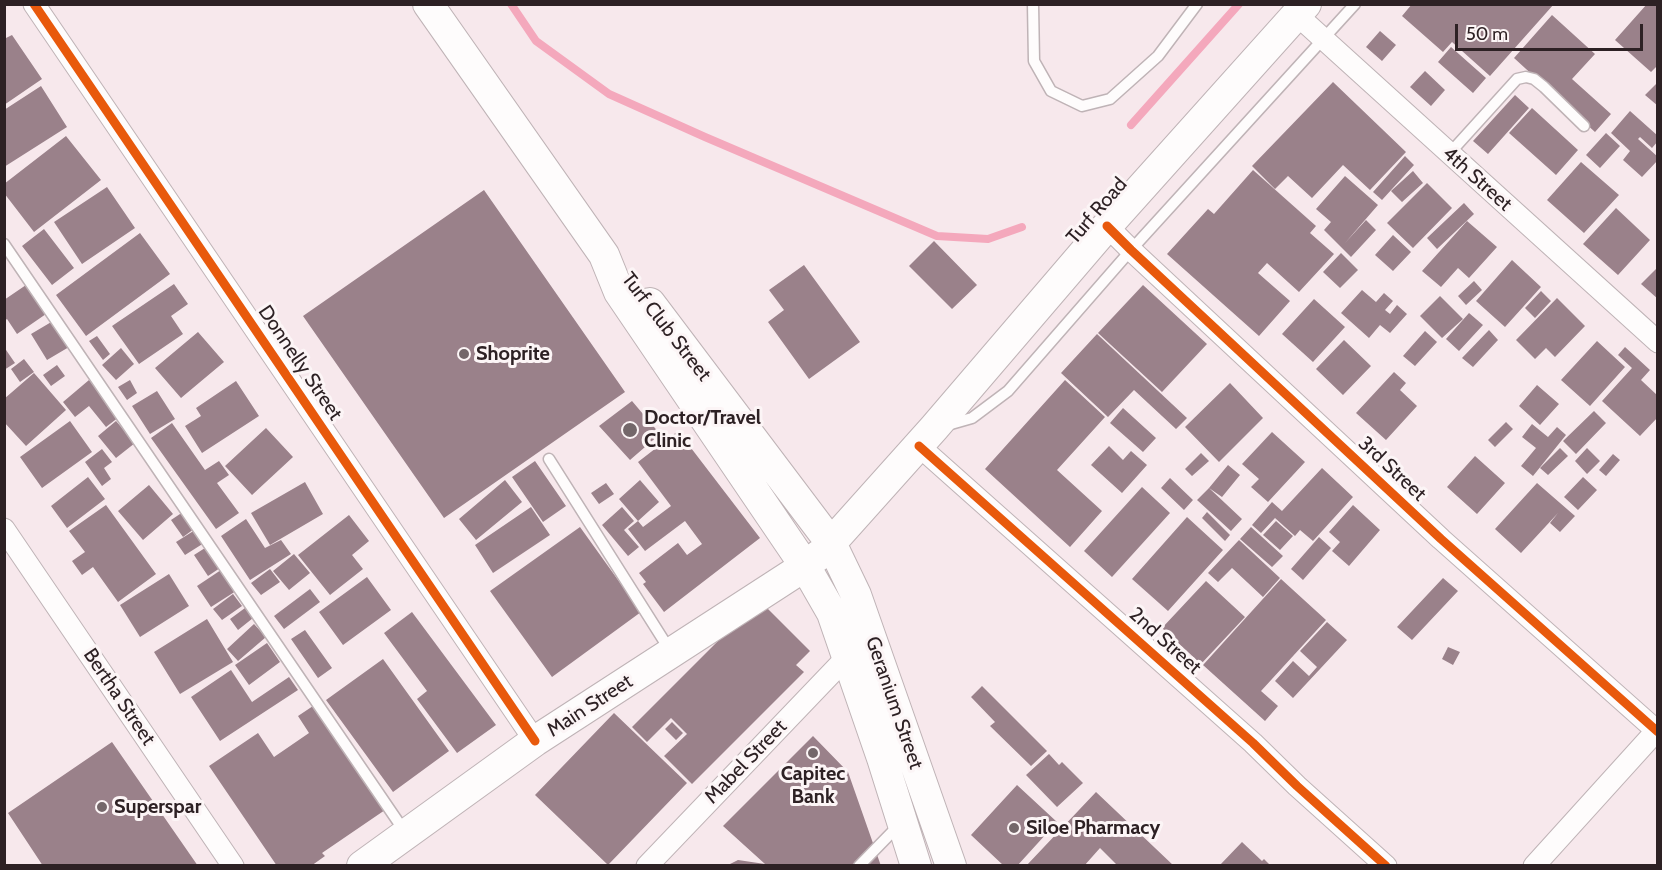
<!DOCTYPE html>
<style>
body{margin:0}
#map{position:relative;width:1662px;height:870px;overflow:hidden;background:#f7e8ec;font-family:Cabin,sans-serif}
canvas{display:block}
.frame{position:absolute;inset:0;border:6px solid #2d2124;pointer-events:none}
.scale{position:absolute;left:1455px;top:24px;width:188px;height:27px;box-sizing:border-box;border:3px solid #2d2124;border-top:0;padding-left:8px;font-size:18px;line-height:21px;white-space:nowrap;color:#2d2124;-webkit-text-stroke:4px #fcf5f6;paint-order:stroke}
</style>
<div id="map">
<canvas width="1662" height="870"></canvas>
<div class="frame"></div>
<div class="scale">50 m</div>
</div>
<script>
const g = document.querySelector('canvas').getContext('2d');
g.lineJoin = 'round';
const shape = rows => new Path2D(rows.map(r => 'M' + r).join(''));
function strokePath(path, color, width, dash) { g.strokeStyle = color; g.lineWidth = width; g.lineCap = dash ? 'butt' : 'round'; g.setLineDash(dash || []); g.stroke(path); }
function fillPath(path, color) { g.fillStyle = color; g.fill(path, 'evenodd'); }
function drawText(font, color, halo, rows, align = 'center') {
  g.font = font + ' Cabin,sans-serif'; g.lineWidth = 6; g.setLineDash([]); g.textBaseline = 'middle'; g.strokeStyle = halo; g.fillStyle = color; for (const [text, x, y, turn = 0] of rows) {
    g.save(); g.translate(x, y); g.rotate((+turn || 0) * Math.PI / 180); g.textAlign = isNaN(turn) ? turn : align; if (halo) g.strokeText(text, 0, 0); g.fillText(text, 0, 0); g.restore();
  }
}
const stream = shape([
 [511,4,536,41,609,94,705,137,937,236,988,239,1022,227],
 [1131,125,1239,4]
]);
const building = shape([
 [1412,4,1554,4,1490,76,1452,42,1443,52,1402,16],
 [1647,4,1654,4,1658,8,1658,65,1651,72,1615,40],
 [1552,15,1595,54,1572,79,1611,114,1595,132,1514,58],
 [1380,31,1396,45,1382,61,1366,47],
 [12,35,42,79,4,105,4,39],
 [1451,47,1486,78,1473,93,1438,62],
 [1425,71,1445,90,1431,106,1410,87],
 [1333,82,1406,152,1370,190,1343,165,1312,198,1288,176,1275,189,1252,166],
 [1658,82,1658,106,1645,95],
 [41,86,67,127,4,167,4,110],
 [1515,95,1529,108,1488,154,1473,141],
 [1532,108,1578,150,1556,175,1509,133],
 [1630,111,1658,136,1658,141,1652,148,1640,137,1638,139,1658,157,1658,160,1642,177,1623,160,1630,151,1611,133],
 [1606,133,1620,146,1600,168,1586,155],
 [66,136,101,180,34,232,4,193,4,184],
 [1405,156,1414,165,1382,200,1373,192],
 [1581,162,1619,195,1584,233,1547,200],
 [1253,170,1316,226,1310,233,1334,254,1299,292,1267,263,1258,273,1290,301,1259,336,1167,254,1208,209,1214,214],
 [1413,171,1423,183,1402,202,1391,191],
 [1345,176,1378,205,1345,243,1366,220,1376,230,1351,257,1324,230,1331,222,1316,209],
 [1427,183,1452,208,1413,248,1387,223],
 [107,187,135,228,82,264,54,222],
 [484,190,625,392,444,518,303,316],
 [1464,203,1474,214,1437,249,1427,238],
 [1616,208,1650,240,1618,275,1583,244],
 [1467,221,1497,247,1469,278,1458,268,1441,287,1422,271],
 [44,229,74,268,52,285,22,246],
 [140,233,170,274,86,336,56,295],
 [1393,235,1411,252,1393,271,1375,255],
 [934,241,977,285,952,309,909,266],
 [1341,253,1358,270,1340,288,1323,272],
 [1512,260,1541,287,1505,327,1476,301],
 [804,265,860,342,809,379,768,322,784,310,769,290],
 [1658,267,1658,299,1641,284],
 [1474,281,1482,290,1466,305,1458,296],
 [174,284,188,304,171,316,183,334,139,364,112,326],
 [26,285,46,314,17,334,7,319,4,321,4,300],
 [1143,285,1207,344,1162,392,1098,333],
 [1362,290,1376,302,1384,293,1393,301,1385,310,1390,314,1397,305,1407,314,1390,333,1380,325,1369,338,1341,313],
 [1541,291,1551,301,1535,318,1525,308],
 [1440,296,1463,319,1442,338,1420,316],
 [1557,298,1585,326,1555,357,1546,348,1535,359,1516,340],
 [1314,299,1345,327,1313,362,1282,334],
 [1469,313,1483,325,1459,351,1446,339],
 [53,321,69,347,47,360,31,334],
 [1489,330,1498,340,1473,367,1462,358],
 [1425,331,1437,342,1415,366,1403,356],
 [198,332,224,362,181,398,155,368],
 [1097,334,1187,418,1176,429,1134,390,1108,417,1061,373],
 [97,336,110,354,103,360,89,341],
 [1344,340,1371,366,1343,395,1316,369],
 [1597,341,1625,367,1590,406,1561,380],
 [4,347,15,363,4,370],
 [1625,347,1650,370,1641,380,1658,396,1658,417,1640,436,1602,401,1632,368,1618,355],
 [121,348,134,364,116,380,102,365],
 [24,359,34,372,20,382,11,369],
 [57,365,65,376,51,386,43,375],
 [1394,372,1406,383,1400,390,1417,406,1386,440,1356,413],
 [34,373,66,410,26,446,4,422,4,399],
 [89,380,119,417,106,427,89,406,75,417,63,402],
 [130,380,137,393,127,400,118,387],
 [1065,380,1105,417,1057,470,1102,511,1070,547,985,469],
 [236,381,259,416,202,453,185,426,201,416,196,408],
 [1230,383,1263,418,1219,462,1185,427],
 [1537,385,1559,404,1540,425,1519,406],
 [157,391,175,419,150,434,132,406],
 [632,401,660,434,630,460,599,426],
 [1123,408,1156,438,1143,452,1110,423],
 [1594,411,1606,423,1576,454,1563,441],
 [70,421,92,452,42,488,20,457],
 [116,421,135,443,116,458,98,436],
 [1506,422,1513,429,1495,447,1488,440],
 [172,423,205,470,219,461,229,475,217,483,239,513,216,529,151,438],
 [1532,424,1548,437,1557,427,1566,435,1533,476,1521,466,1536,448,1522,437],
 [266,428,293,457,252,495,225,466],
 [678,431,760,538,664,612,643,584,646,582,639,573,678,543,687,555,702,544,685,521,645,551,628,529,638,521,643,527,671,506,638,462],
 [1272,432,1305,462,1268,502,1251,487,1259,479,1242,464],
 [1109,446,1123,460,1131,451,1147,465,1122,493,1091,465],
 [1560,448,1568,456,1548,475,1540,468],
 [1587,448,1600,461,1587,474,1575,461],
 [102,449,112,462,104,468,111,479,102,486,85,462],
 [1201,453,1209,461,1192,476,1185,469],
 [1613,454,1620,460,1606,476,1599,470],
 [1475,456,1505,483,1477,514,1447,487],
 [535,461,566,506,543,522,512,477],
 [1228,465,1240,475,1222,497,1209,488],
 [1322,468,1353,497,1313,541,1300,530,1295,536,1275,518,1261,533,1252,525,1272,502,1282,511],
 [88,477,105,499,67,528,51,506],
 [1583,477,1597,490,1578,510,1564,497],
 [1170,478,1193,500,1184,510,1161,488],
 [505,480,522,502,476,540,459,519],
 [640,480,659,502,638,521,619,499],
 [305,482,323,514,270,545,251,513],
 [606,483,614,494,599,504,591,493],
 [1537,483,1575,516,1560,532,1550,523,1558,513,1521,553,1495,529],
 [149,485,173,514,143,540,118,511],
 [1142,487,1170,513,1112,577,1084,551],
 [1209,488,1242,519,1231,531,1197,500],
 [106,505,156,574,118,602,93,567,82,575,72,561,85,552,69,531],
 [1353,505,1380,530,1349,566,1332,551,1340,542,1329,532],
 [531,507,550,535,493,573,475,545],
 [622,507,634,521,624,530,639,547,628,556,602,525],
 [183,512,194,529,183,537,171,520],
 [1207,512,1230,535,1225,541,1202,518],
 [349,515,369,541,352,555,363,569,330,595,298,555],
 [1187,517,1223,550,1168,611,1132,579],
 [246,519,265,548,281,540,291,554,250,580,221,536],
 [1276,521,1293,536,1280,550,1263,535],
 [580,527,641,612,552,677,490,591],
 [1251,527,1283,556,1272,567,1240,539],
 [195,530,204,543,185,555,176,542],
 [1319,537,1331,548,1303,580,1291,569],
 [1239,540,1280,578,1263,597,1232,568,1218,582,1208,573],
 [205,548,220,568,208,576,194,555],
 [294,554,310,573,289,590,273,571],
 [270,569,280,582,261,595,251,583],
 [221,570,236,591,211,607,197,586],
 [169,574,189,606,140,637,120,605],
 [367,577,391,610,343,645,319,612],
 [1443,578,1458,591,1412,640,1397,627],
 [1281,579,1326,620,1261,691,1278,706,1265,721,1203,665],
 [1206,581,1245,617,1201,664,1162,628],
 [310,589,320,602,284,629,274,616],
 [233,594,242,606,222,620,213,609],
 [759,600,810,651,796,665,804,672,692,784,664,756,687,734,671,718,647,742,632,727],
 [245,608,253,618,238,630,230,619],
 [412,612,496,725,457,753,417,699,427,691,384,633],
 [207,619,233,662,180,694,154,652],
 [1327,622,1347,640,1293,698,1275,681,1293,661,1309,676,1317,667,1300,651],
 [254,624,266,637,238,661,227,649],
 [305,630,332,668,318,678,291,639],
 [267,643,280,662,249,685,235,665],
 [1448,647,1460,652,1453,665,1442,659],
 [383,659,449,751,393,792,326,700],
 [231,670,252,702,289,677,298,690,220,741,191,697],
 [982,686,1047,751,1031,766,990,726,995,722,971,697],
 [313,706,385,810,322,853,325,856,311,866,277,866,209,766,258,733,274,757,309,733,298,716],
 [614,713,687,783,608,865,535,795],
 [672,722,683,733,676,740,665,729],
 [813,736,848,772,881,866,726,866,738,860,765,864,723,826],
 [112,742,198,866,43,866,8,813],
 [1049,754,1059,765,1062,762,1083,783,1057,807,1026,775],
 [1017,785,1057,822,1017,866,1004,866,971,835],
 [1096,792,1174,866,1118,866,1100,848,1084,866,1026,866],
 [1242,842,1262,861,1264,859,1271,866,1219,866]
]);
const service = shape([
 [1033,4,1034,61,1051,91,1082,106,1110,99,1158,56,1197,4],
 [1449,154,1517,79,1526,77,1534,79,1544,87,1584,126],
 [4,244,405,832],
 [944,426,972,418,1008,391,1131,250,1355,4],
 [549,459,671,652],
 [859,866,899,825]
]);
const minor = shape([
 [34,4,535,741],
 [1297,15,1658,342],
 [1107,226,1131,250,1441,539,1658,732],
 [919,446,1253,743,1297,786,1386,866],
 [4,529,233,866],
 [647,866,846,658],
 [1534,866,1658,729]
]);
const secondary = shape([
 [428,4,604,255,619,292,805,566,832,613,882,758,916,866],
 [650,303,831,543,856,595,951,866],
 [362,866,535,741,805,566,823,552,934,428,1107,226,1306,4]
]);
const cycleway = shape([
 [34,4,535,741],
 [1107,226,1131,250,1441,539,1658,732],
 [919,446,1253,743,1297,786,1386,866]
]);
const markers = [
 [464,354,6,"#74676a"],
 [630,430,8,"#74676a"],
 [813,753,6,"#74676a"],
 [102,807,6,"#74676a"],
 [1014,828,6,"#74676a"]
];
const streetNames = [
 ["4th Street",1477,179,42],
 ["Turf Road",1097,211,-49],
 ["Turf Club Street",666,327,52],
 ["Donnelly Street",300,363,56],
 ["3rd Street",1392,469,43],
 ["2nd Street",1165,641,42],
 ["Bertha Street",119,697,56],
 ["Geranium Street",894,703,71],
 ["Main Street",590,706,-33],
 ["Mabel Street",746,762,-46]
];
const poiNames = [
 ["Shoprite",476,354],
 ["Doctor/Travel",644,418],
 ["Clinic",644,441],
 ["Capitec",813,774,"center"],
 ["Bank",813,797,"center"],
 ["Superspar",114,807],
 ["Siloe Pharmacy",1026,828]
];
strokePath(stream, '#f4a8bc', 8);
fillPath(building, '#9a818a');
strokePath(service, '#bfb3b6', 13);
strokePath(minor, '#bfb3b6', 23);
strokePath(secondary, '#bfb3b6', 32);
strokePath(service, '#fefcfc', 10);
strokePath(minor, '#fefcfc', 21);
strokePath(secondary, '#fefcfc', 30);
strokePath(cycleway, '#e8590c', 9);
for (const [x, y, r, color] of markers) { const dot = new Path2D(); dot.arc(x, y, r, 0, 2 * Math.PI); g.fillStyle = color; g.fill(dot); strokePath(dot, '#fcf5f6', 2); }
drawText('20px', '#2d2124', '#fcf5f6', streetNames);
drawText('bold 20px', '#2d2124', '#fcf5f6', poiNames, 'left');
</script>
